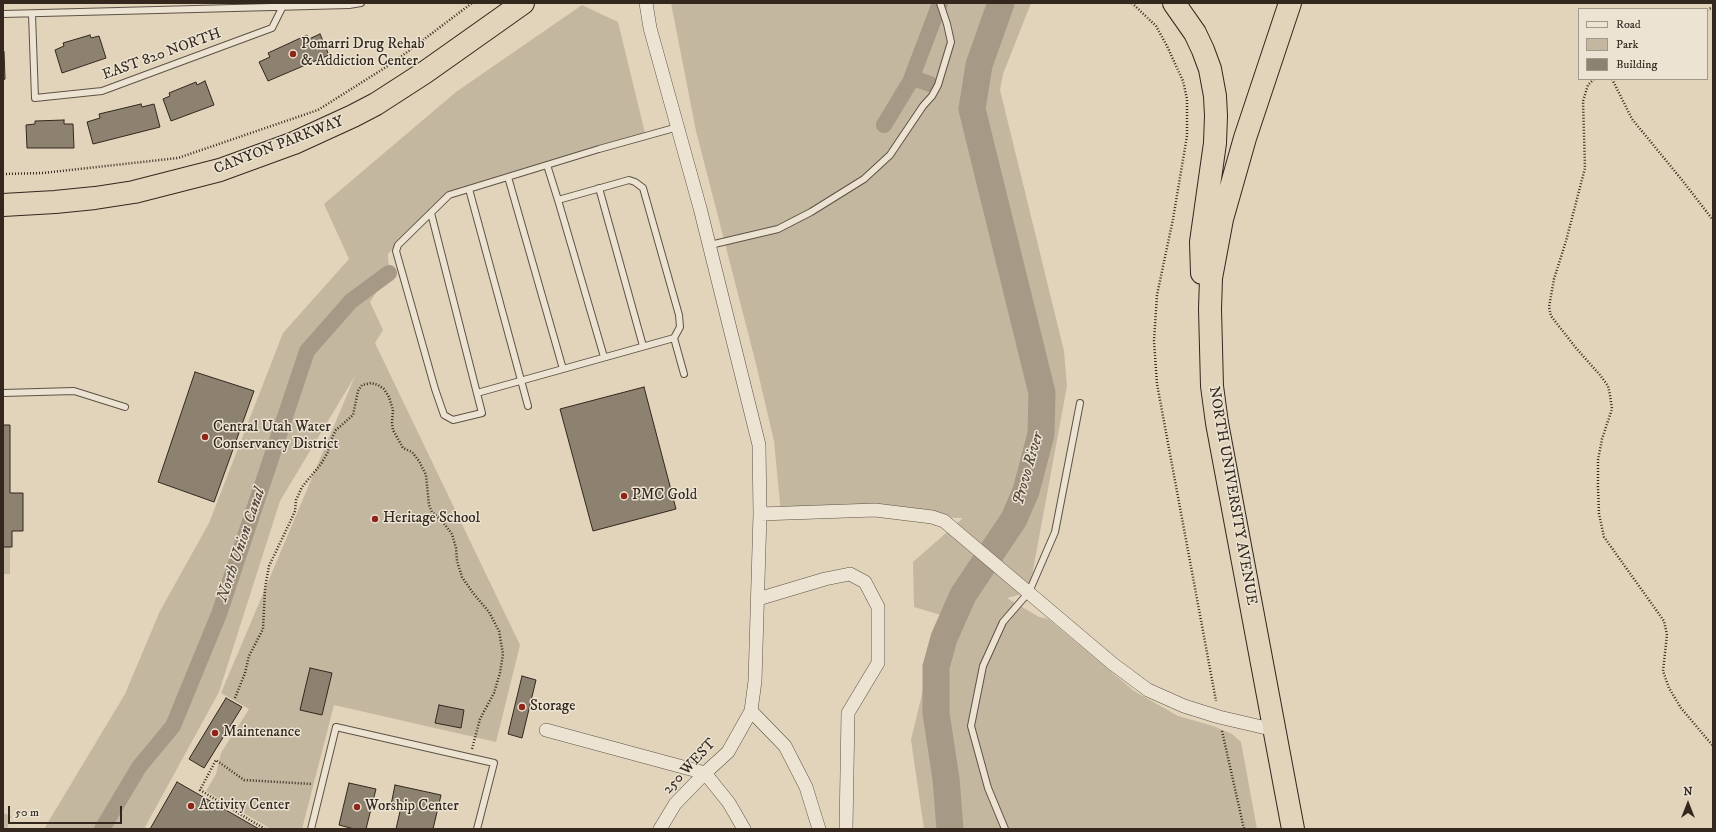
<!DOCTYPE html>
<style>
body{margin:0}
#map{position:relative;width:1716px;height:832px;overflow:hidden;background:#e1d4bb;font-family:"IM FELL DW Pica",serif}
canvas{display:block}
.frame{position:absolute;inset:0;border:4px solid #33271e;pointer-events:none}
.legend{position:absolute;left:1578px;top:8px;width:130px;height:72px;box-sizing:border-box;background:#ece3d3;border:1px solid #a2988b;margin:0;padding:5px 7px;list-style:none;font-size:12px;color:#33271e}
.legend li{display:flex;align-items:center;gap:8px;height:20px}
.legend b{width:20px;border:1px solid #a2988b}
.north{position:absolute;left:1668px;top:784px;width:40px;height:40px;-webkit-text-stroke:3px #ece3d3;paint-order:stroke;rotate:0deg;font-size:11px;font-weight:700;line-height:16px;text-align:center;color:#33271e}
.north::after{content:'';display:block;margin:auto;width:14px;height:18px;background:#33271e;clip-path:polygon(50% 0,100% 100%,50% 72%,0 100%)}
.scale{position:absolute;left:8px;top:806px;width:114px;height:18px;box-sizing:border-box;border:2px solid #33271e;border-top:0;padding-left:5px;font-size:12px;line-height:14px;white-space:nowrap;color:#33271e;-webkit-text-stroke:3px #ece3d3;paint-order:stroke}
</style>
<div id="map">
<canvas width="1716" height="832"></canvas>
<div class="frame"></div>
<ul class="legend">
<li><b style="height:5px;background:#ece3d3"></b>Road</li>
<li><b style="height:11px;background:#c3b7a0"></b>Park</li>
<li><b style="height:11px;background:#8d8170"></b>Building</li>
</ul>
<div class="north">N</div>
<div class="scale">50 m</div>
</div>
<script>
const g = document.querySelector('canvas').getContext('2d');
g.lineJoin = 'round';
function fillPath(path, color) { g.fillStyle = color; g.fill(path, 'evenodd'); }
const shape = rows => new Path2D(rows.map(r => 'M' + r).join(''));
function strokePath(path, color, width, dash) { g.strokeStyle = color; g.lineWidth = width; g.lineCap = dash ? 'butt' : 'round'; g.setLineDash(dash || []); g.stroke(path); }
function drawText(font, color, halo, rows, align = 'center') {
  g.font = font + ' "IM FELL DW Pica",serif'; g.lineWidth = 3; g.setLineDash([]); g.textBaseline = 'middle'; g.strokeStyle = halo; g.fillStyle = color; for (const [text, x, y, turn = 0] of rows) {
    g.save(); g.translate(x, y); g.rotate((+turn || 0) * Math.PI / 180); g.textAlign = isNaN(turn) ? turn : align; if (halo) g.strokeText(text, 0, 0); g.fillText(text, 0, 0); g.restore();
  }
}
const green = shape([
 [671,3,1031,3,1003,74,1000,90,1064,351,1067,386,1029,592,1007,598,1039,617,1048,619,1134,691,1178,716,1213,726,1232,734,1241,742,1257,829,924,829,911,740,941,615,914,607,913,562,963,518,781,514,774,441,755,360,696,131],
 [582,5,618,22,645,133,448,193,388,254,389,273,370,302,383,330,375,343,520,645,496,742,334,705,302,829,271,829,206,791,216,774,221,753,249,709,221,693,355,376,280,501,219,692,144,829,44,829,125,694,160,611,209,523,283,333,349,259,324,204,456,92],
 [3,547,10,547,10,574,3,574],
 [3,813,11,816,7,829,3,829]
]);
const canal = shape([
 [910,82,916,79,930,84],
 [884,125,910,82,940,3],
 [102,829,139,767,173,726,219,614,307,351,351,301,389,273]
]);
const river = shape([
 [950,829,946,779,936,713,936,667,944,638,963,595,1014,519,1026,491,1041,434,1042,393,972,109,979,65,1001,3]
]);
const building = shape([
 [320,34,329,55,268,81,259,62,270,57,268,53,307,35,309,39,320,34],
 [90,35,91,38,99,36,106,58,62,73,55,50,64,46,63,43,90,35],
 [3,51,4,51,5,79,3,80,3,51],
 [205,81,214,105,171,121,163,99,170,96,169,93,196,82,197,85,205,81],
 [141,104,142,107,154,104,160,127,93,144,87,122,100,118,99,114,141,104],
 [64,120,64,124,73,124,74,148,27,148,26,125,35,124,35,121,64,120],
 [195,372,254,391,214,502,158,482,195,372],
 [644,387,676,509,593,531,560,409,644,387],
 [3,425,10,425,10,493,23,493,23,531,12,531,12,547,3,547,3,425],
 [310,668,332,673,322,715,300,710,310,668],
 [522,676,536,680,522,738,508,734,522,676],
 [226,698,242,707,204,768,189,759,226,698],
 [439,705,464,710,461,728,435,723,439,705],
 [177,782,259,829,150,829,177,782],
 [349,783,376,789,366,829,354,829,339,825,349,783],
 [395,785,441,795,433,829,396,829,401,807,391,805,395,785]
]);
const path = shape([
 [1132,3,1156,26,1167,46,1183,81,1187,99,1187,136,1173,219,1157,295,1154,341,1157,384,1216,701],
 [1707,10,1713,7],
 [1594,79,1588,85,1583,101,1585,168,1566,241,1554,279,1549,307,1551,316,1576,348,1600,375,1608,386,1610,395,1612,409,1602,439,1598,460,1598,487,1599,514,1604,537,1664,621,1667,635,1663,671,1669,688,1681,708,1713,746],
 [1612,79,1632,119,1682,180,1713,220],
 [3,174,43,173,178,158,318,110,394,62,472,3],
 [235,698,245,673,249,656,263,629,265,588,269,566,291,520,295,511,296,500,302,487,321,464,328,452,331,440,336,430,353,415,358,391,362,385,371,383,378,385,384,389,389,397,393,410,392,423,393,430,403,448,412,452,419,461,426,475,429,505,432,512,442,521,452,534,456,548,457,561,462,577,473,593,489,612,499,631,503,654,500,673,494,693,480,719,472,749],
 [1222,731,1244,829],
 [265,829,200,790,216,760,244,780,312,784]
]);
const lane = shape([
 [3,14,349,5,361,3],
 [32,14,35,98,102,91,272,28,283,6],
 [547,165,558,200,629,180,635,182,643,188,679,315,680,327,674,338],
 [508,177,563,369],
 [599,188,643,346],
 [469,189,528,406],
 [558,200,604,357],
 [431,213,482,413,453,420,444,415,435,389,396,251,398,245,449,195,599,149,678,127],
 [710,245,778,229,811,212,864,179,890,155,923,106,932,96,938,85,951,42,947,24,940,3],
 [3,393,74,391,125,407],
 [477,393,674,338,684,374],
 [311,829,336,727,494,763,477,829],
 [1005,829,988,788,971,726,983,666,1003,622,1029,592,1055,532,1080,403]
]);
const street = shape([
 [646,3,650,28,700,208,759,445,760,514,755,681,751,711,728,752,705,773,675,804,660,829],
 [760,514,875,510,932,517,944,521,1113,664,1148,690,1184,706,1219,717,1275,730],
 [758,599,825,579,850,574,865,582,878,607,878,663,848,713,846,829],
 [751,711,785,746,806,787,819,829],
 [546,730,705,773,729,803,744,829]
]);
const highway = shape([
 [1174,3,1195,33,1203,50,1210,69,1215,96,1216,116,1215,143,1201,242,1202,273],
 [1290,3,1245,138,1222,219,1211,278,1210,309,1212,386,1217,423,1293,829],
 [3,205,55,202,95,198,134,192,220,170,294,143,353,116,376,104,424,73,523,3]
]);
const markers = [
 [293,54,4,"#8f2418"],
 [205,437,4,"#8f2418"],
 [624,496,4,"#8f2418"],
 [375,519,4,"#8f2418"],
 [522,707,4,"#8f2418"],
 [215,733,4,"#8f2418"],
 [191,806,4,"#8f2418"],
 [357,807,4,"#8f2418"]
];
const poiNames = [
 ["Pomarri Drug Rehab",301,45],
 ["& Addiction Center",301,62],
 ["Central Utah Water",213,428],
 ["Conservancy District",213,445],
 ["PMC Gold",632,496],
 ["Heritage School",383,519],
 ["Storage",530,707],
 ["Maintenance",223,733],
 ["Activity Center",199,806],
 ["Worship Center",365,807]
];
const streetNames = [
 ["EAST 820 NORTH",162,55,-20],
 ["CANYON PARKWAY",279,146,-21],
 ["NORTH UNIVERSITY AVENUE",1232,496,80],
 ["250 WEST",690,767,-47]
];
const waterNames = [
 ["Provo River",1029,469,-74],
 ["North Union Canal",242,545,-71]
];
fillPath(green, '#c3b7a0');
strokePath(canal, '#a69986', 16);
strokePath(river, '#a69986', 27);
fillPath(building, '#8d8170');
strokePath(building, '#33271e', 1);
strokePath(lane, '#5e5245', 8);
strokePath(street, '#5e5245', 14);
strokePath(highway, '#33271e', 24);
strokePath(path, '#33271e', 2.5, [1, 2]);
strokePath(lane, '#ece3d3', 6);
strokePath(street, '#ece3d3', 13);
strokePath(highway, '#e1d4bb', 22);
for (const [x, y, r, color] of markers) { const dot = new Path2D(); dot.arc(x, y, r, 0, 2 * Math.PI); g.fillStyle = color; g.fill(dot); strokePath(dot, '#ece3d3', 1.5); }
drawText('15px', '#33271e', '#ece3d3', poiNames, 'left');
drawText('15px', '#33271e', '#ece3d3', streetNames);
drawText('italic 16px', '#56493d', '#ece3d3', waterNames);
</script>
